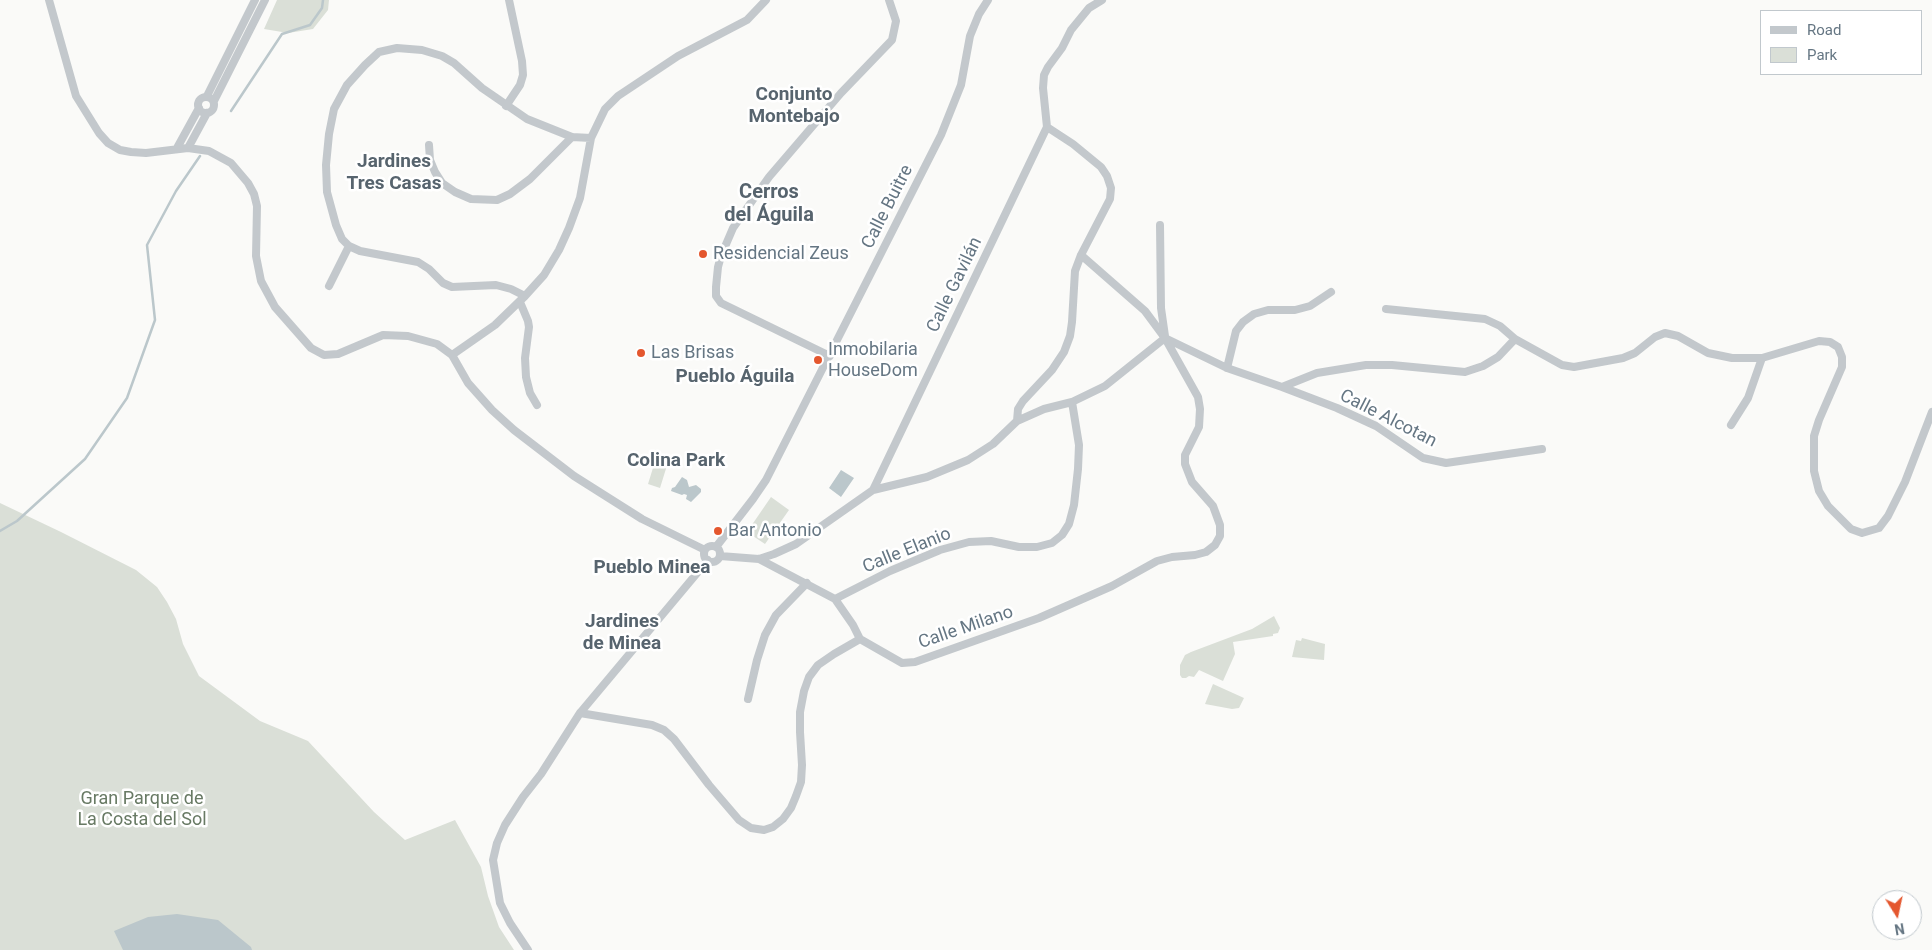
<!DOCTYPE html>
<meta charset="utf-8">
<style>
body{margin:0}
#map{position:relative;width:1932px;height:950px;overflow:hidden;background:#fafaf8;font-family:Roboto,sans-serif}
canvas{display:block}
.legend{position:absolute;left:1760px;top:10px;width:162px;height:65px;box-sizing:border-box;background:#fff;border:1px solid #c1c8cd;margin:0;padding:6px 9px;list-style:none;font-size:15px;color:#657683}
.legend li{display:flex;align-items:center;gap:10px;height:25px}
.legend b{width:25px;border:1px solid #c1c8cd}
.north{position:absolute;left:1872px;top:890px;width:50px;height:50px;box-sizing:border-box;background:#fff;border:1px solid #c1c8cd;border-radius:50%;rotate:170deg;font-size:14px;font-weight:700;line-height:20px;text-align:center;color:#657683}
.north::after{content:'';display:block;margin:auto;width:18px;height:22px;background:#e4572e;clip-path:polygon(50% 0,100% 100%,50% 72%,0 100%)}
</style>
<div id="map">
<canvas width="1932" height="950"></canvas>
<ul class="legend">
<li><b style="height:6px;background:#c3c8cc"></b>Road</li>
<li><b style="height:14px;background:#dadfd7"></b>Park</li>
</ul>
<div class="north">N</div>
</div>
<script>
const g = document.querySelector('canvas').getContext('2d');
g.lineJoin = 'round';
function fillPath(path, color) { g.fillStyle = color; g.fill(path, 'evenodd'); }
const shape = rows => new Path2D(rows.map(r => 'M' + r).join(''));
function strokePath(path, color, width, dash) { g.strokeStyle = color; g.lineWidth = width; g.lineCap = dash ? 'butt' : 'round'; g.setLineDash(dash || []); g.stroke(path); }
function drawText(font, color, halo, rows, align = 'center') {
  g.font = font + ' Roboto,sans-serif'; g.lineWidth = 5; g.setLineDash([]); g.textBaseline = 'middle'; g.strokeStyle = halo; g.fillStyle = color; for (const [text, x, y, turn = 0] of rows) {
    g.save(); g.translate(x, y); g.rotate((+turn || 0) * Math.PI / 180); g.textAlign = isNaN(turn) ? turn : align; if (halo) g.strokeText(text, 0, 0); g.fillText(text, 0, 0); g.restore();
  }
}
const green = shape([
 [277,0,329,0,328,10,313,29,288,33,264,29],
 [657,455,669,459,660,488,648,484],
 [771,497,789,510,765,544,747,532],
 [0,503,61,532,136,570,157,587,167,602,176,619,183,644,199,676,260,721,308,741,374,812,405,840,455,820,481,867,488,896,499,927,514,950,0,950],
 [1274,616,1280,628,1278,633,1273,634,1273,636,1233,642,1235,654,1223,681,1199,670,1194,677,1189,676,1186,678,1182,678,1180,675,1180,665,1185,655,1191,652,1252,629],
 [1302,638,1325,644,1324,660,1292,657,1296,640,1301,641],
 [1213,684,1244,698,1239,708,1232,709,1205,704]
]);
const water = shape([
 [841,470,854,478,841,497,829,488],
 [682,477,687,480,689,487,696,485,701,489,701,492,691,502,686,499,687,495,684,494,682,495,671,491,672,488,675,487],
 [177,914,218,920,251,947,252,950,123,950,114,931,148,917]
]);
const stream = shape([
 [231,111,282,34,310,25,322,8,323,0],
 [0,531,17,521,85,459,127,398,155,320,147,245,176,191,200,156]
]);
const minor = shape([
 [49,0,76,96,99,133,108,143,120,150,131,152,146,153,188,148,209,151,231,163,248,183,254,194,257,206,256,256,261,281,275,307,311,348,324,355,338,354,383,335,408,336,437,344,452,355,468,383,492,410,514,430,574,476,642,519,705,550],
 [207,96,255,0],
 '198 105a8 8 0 1 1 16 0a8 8 0 1 1-16 0Z',
 [214,101,265,0],
 [506,106,520,85,523,75,522,61,509,0],
 [429,145,430,160,435,172,442,183,455,192,471,199,497,200,510,194,530,179,572,137],
 [177,148,199,108],
 [188,148,207,113],
 [1160,225,1161,308,1165,336],
 [329,286,349,246],
 [525,296,511,289,496,285,452,287,443,283,429,269,418,262,360,251,349,246,342,239,336,225,327,192,326,165,329,134,334,109,347,85,365,65,379,52,397,48,422,50,442,56,454,63,482,88,527,119,572,137,591,138],
 [520,302,528,321,529,327,525,358,526,377,530,393,537,405],
 [1386,309,1485,319,1500,326,1515,339],
 [452,355,495,325,525,296,544,275,559,250,569,228,580,198,591,138,605,109,618,96,678,56,747,20,766,0],
 [830,356,721,303,716,296,716,287,718,267,721,256,733,228,769,177,841,93,892,40,896,21,889,0],
 [1227,368,1236,331,1243,322,1254,314,1268,310,1295,310,1310,306,1331,292],
 [1282,387,1337,408,1376,426,1423,458,1446,463,1542,449],
 [1017,421,1018,409,1023,401,1052,370,1064,352,1070,336,1072,322,1075,271,1081,255,1110,199,1111,188,1107,176,1101,167,1073,144,1047,127],
 [1731,425,1748,398,1762,358],
 [873,490,1047,127,1043,88,1044,75,1048,67,1062,48,1071,30,1089,8,1102,0],
 '704 554a8 8 0 1 1 16 0a8 8 0 1 1-16 0Z',
 [716,547,753,499,766,480,941,135,961,85,970,36,979,14,988,0],
 [720,556,759,559,774,554,796,544,873,490,927,477,968,460,993,444,1017,421,1044,409,1072,402,1105,386,1165,338,1227,368,1282,387,1317,373,1366,365,1392,365,1465,372,1483,366,1498,357,1515,339,1562,365,1574,367,1623,358,1635,353,1655,337,1665,333,1678,336,1708,353,1732,358,1762,358,1819,341,1830,342,1838,347,1842,357,1842,367,1819,420,1814,436,1814,471,1819,491,1828,506,1851,529,1862,533,1879,528,1888,516,1905,482,1932,412],
 [759,559,835,599,853,625,860,639],
 [835,599,890,571,940,550,969,542,991,541,1019,547,1037,547,1052,543,1062,535,1069,524,1074,505,1078,469,1079,445,1072,402],
 [748,699,757,660,765,635,776,615,807,583],
 [580,713,652,725,664,730,674,739,709,785,739,820,751,828,764,830,773,827,783,819,791,808,796,796,801,782,802,765,800,732,800,712,804,691,809,677,818,665,834,654,860,639,902,663,915,662,1039,618,1112,586,1157,561,1172,557,1195,555,1206,552,1215,545,1220,536,1220,525,1213,506,1192,482,1185,464,1185,455,1199,427,1200,409,1198,397,1165,338,1145,311,1081,255],
 [528,950,510,923,500,903,493,860,497,843,505,825,523,797,541,774,580,713,708,560]
]);
const markers = [
 [703,254,5,"#e4572e"],
 [641,353,5,"#e4572e"],
 [818,360,5,"#e4572e"],
 [718,531,5,"#e4572e"]
];
const streetNames = [
 ["Calle Buitre",888,207,-63],
 ["Calle Gavilán",955,285,-64],
 ["Calle Alcotan",1388,419,27],
 ["Calle Elanio",907,551,-22],
 ["Calle Milano",966,628,-19]
];
const poiNames = [
 ["Residencial Zeus",713,254],
 ["Inmobilaria",828,350],
 ["HouseDom",828,371],
 ["Las Brisas",651,353],
 ["Bar Antonio",728,531]
];
const parkNames = [
 ["Gran Parque de",142,799],
 ["La Costa del Sol",142,820]
];
const neighbourhoodNames = [
 ["Conjunto",794,95],
 ["Montebajo",794,117],
 ["Jardines",394,162],
 ["Tres Casas",394,184],
 ["Pueblo Águila",735,377],
 ["Colina Park",676,461],
 ["Pueblo Minea",652,568],
 ["Jardines",622,622],
 ["de Minea",622,644]
];
const quarterNames = [
 ["Cerros",769,193],
 ["del Águila",769,216]
];
fillPath(green, '#dadfd7');
fillPath(water, '#bbc7cb');
strokePath(stream, '#bbc7cb', 2.5);
strokePath(minor, '#c3c8cc', 8);
for (const [x, y, r, color] of markers) { const dot = new Path2D(); dot.arc(x, y, r, 0, 2 * Math.PI); g.fillStyle = color; g.fill(dot); strokePath(dot, '#fff', 2); }
drawText('18px', '#657683', '#fff', streetNames);
drawText('18px', '#657683', '#fff', poiNames, 'left');
drawText('18px', '#687a64', '#fff', parkNames);
drawText('bold 19px', '#57646e', '#fff', neighbourhoodNames);
drawText('bold 20px', '#57646e', '#fff', quarterNames);
</script>
